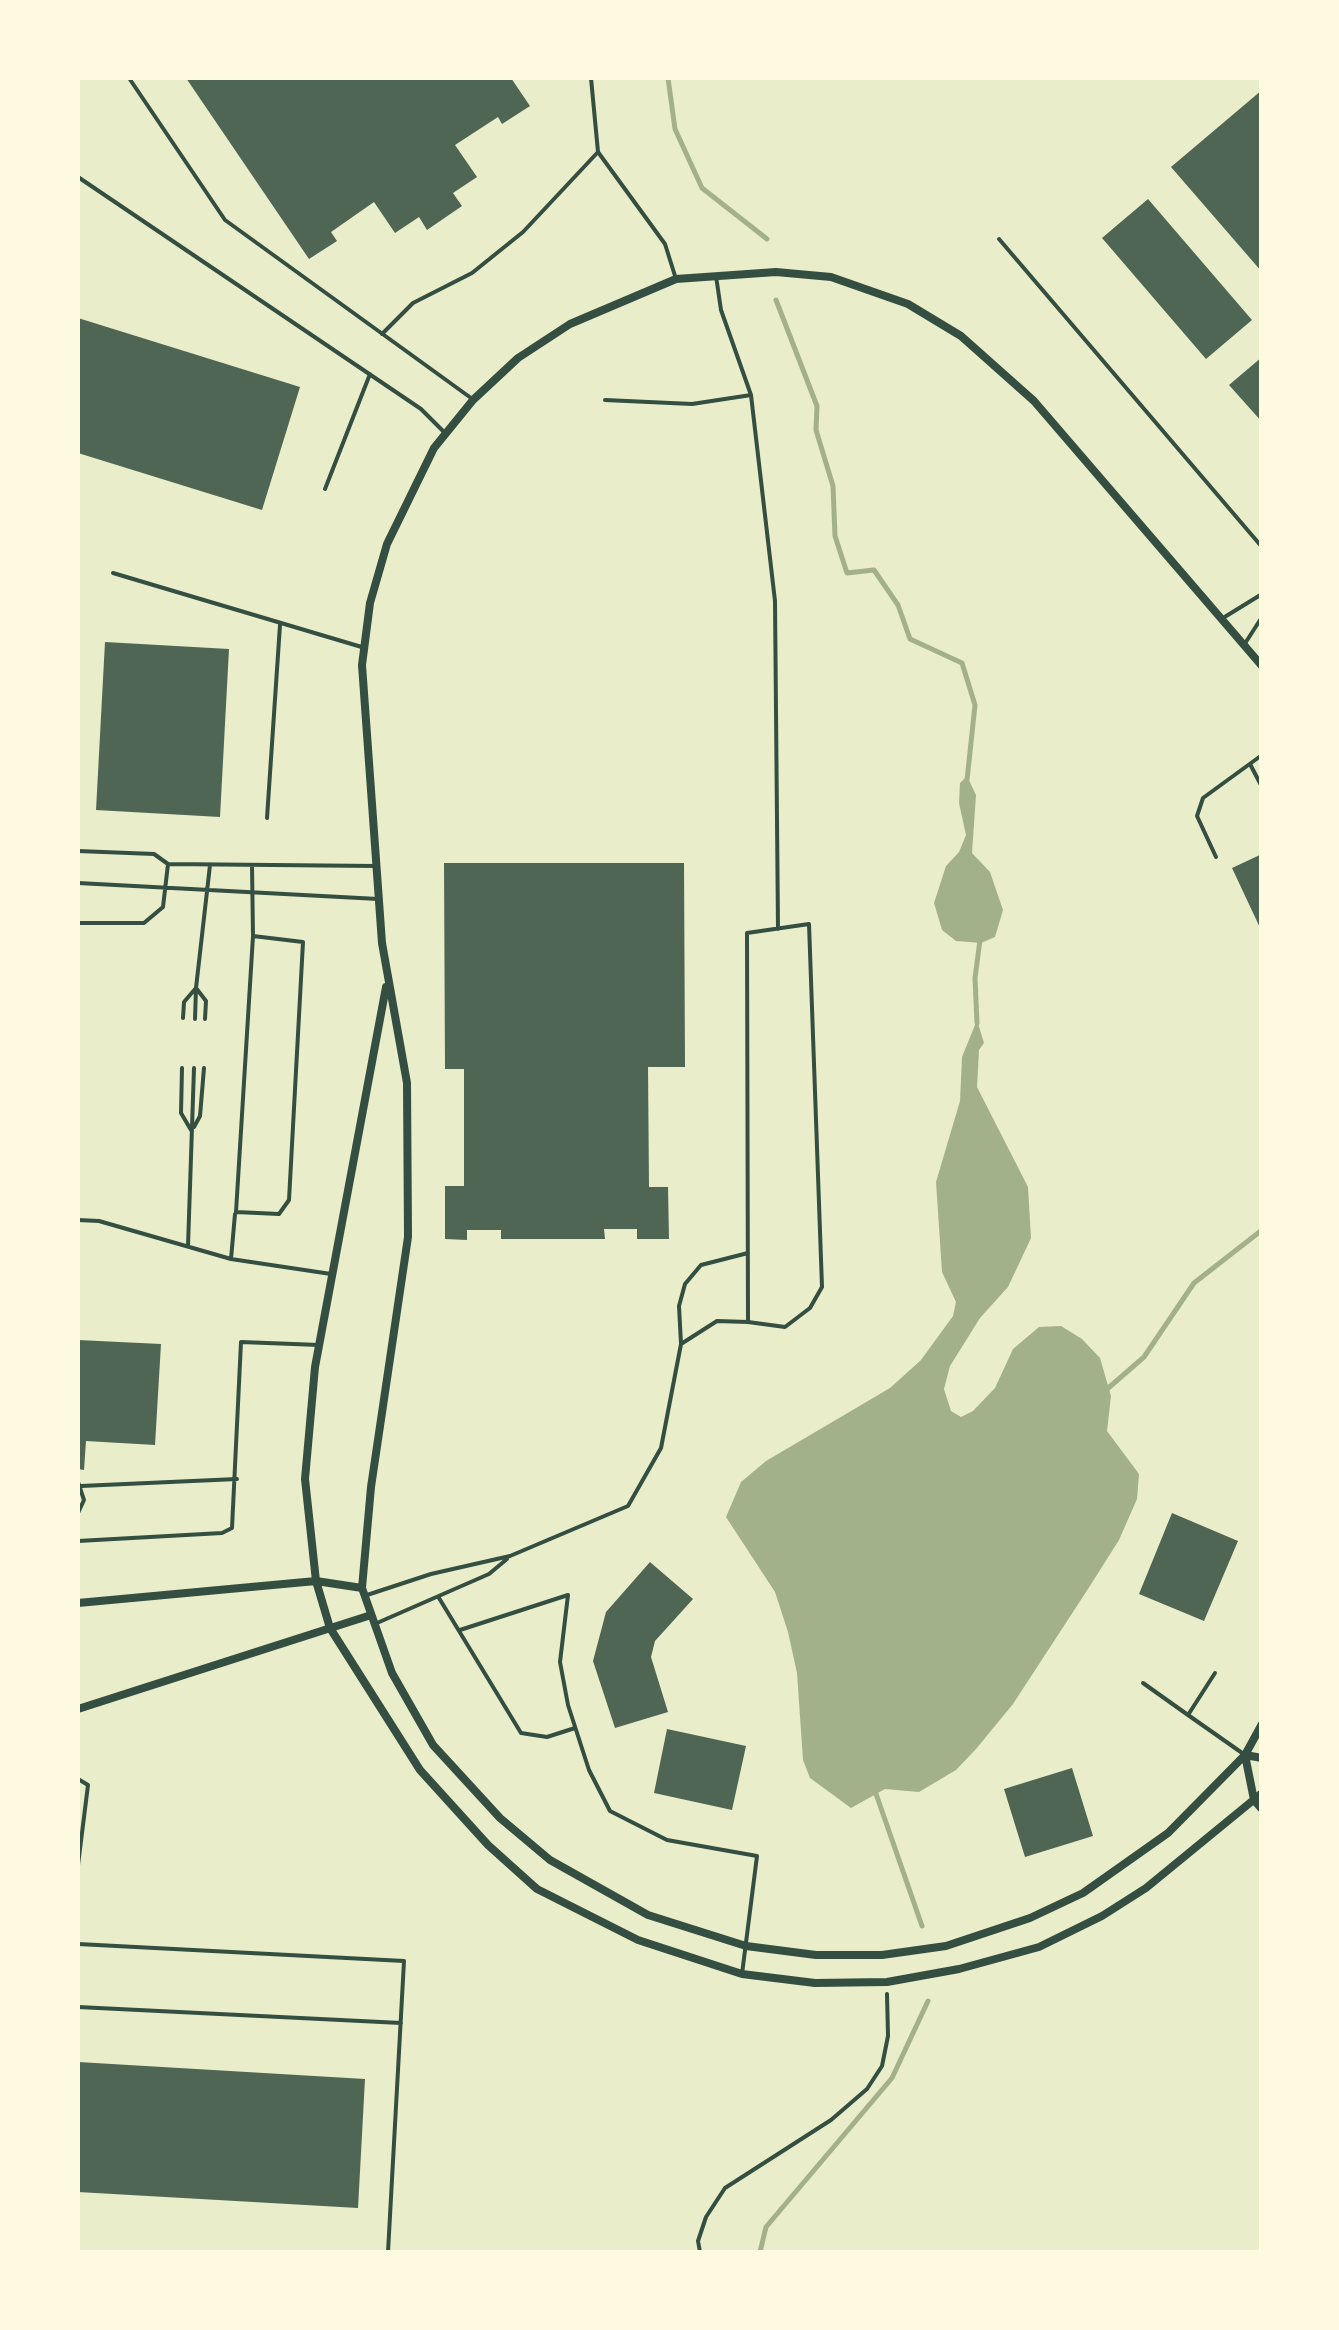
<!DOCTYPE html>
<style>
body{margin:0}
#map{position:relative;width:1339px;height:2330px;overflow:hidden;background:#e9edc9;font-family:Roboto,sans-serif}
canvas{display:block}
.frame{position:absolute;inset:0;border:80px solid #fefae0;pointer-events:none}
</style>
<div id="map">
<canvas width="1339" height="2330"></canvas>
<div class="frame"></div>
</div>
<script>
const g = document.querySelector('canvas').getContext('2d');
g.lineJoin = 'round';
function fillPath(path, color) { g.fillStyle = color; g.fill(path, 'evenodd'); }
const shape = rows => new Path2D(rows.map(r => 'M' + r).join(''));
function strokePath(path, color, width, dash) { g.strokeStyle = color; g.lineWidth = width; g.lineCap = dash ? 'butt' : 'round'; g.setLineDash(dash || []); g.stroke(path); }
const water = shape([
 [967,776,976,795,972,853,990,872,1003,910,995,937,981,943,956,941,942,930,934,903,946,866,959,852,966,835,959,803,960,783],
 [977,1020,984,1043,979,1050,977,1087,1028,1187,1031,1238,1008,1287,980,1318,950,1366,944,1389,951,1411,961,1417,973,1411,995,1388,1013,1349,1039,1327,1061,1326,1082,1339,1100,1358,1111,1396,1107,1431,1139,1474,1137,1499,1119,1540,1088,1589,1013,1704,976,1749,956,1770,919,1792,885,1789,851,1808,810,1778,803,1760,797,1673,788,1632,775,1592,726,1517,741,1482,766,1461,890,1388,921,1360,953,1316,956,1302,942,1272,936,1182,960,1101,962,1057]
]);
const stream = shape([
 [668,78,675,129,702,188,767,239],
 [776,300,817,406,816,430,833,486,835,536,847,573,874,570,898,605,910,639,962,663,975,705,967,780],
 [977,1023,975,978,980,940],
 [1106,1390,1144,1357,1194,1283,1262,1230],
 [874,1788,922,1926],
 [760,2252,766,2227,892,2078,928,2001]
]);
const building = shape([
 [186,78,511,78,530,106,502,124,498,117,455,145,477,177,453,193,462,206,427,230,419,217,395,233,374,202,331,232,337,241,309,259],
 [1262,90,1262,272,1171,167],
 [1148,199,1252,320,1206,359,1102,238],
 [78,318,300,387,262,510,78,453],
 [1262,357,1262,422,1229,385],
 [105,642,229,649,220,817,96,810],
 [1262,854,1262,932,1232,868],
 [444,863,684,863,685,1067,648,1067,649,1187,668,1187,669,1239,637,1239,637,1229,604,1229,605,1239,501,1239,501,1230,467,1230,467,1240,445,1239,445,1186,464,1186,464,1069,445,1069],
 [78,1340,161,1344,155,1445,86,1441,84,1470,78,1469],
 [1172,1513,1238,1541,1204,1621,1139,1594],
 [650,1562,693,1599,655,1641,651,1657,668,1712,615,1728,593,1661,606,1612],
 [667,1729,746,1746,732,1810,654,1793],
 [1072,1768,1093,1836,1025,1857,1004,1789],
 [78,2062,365,2079,358,2208,78,2192]
]);
const path = shape([
 [700,2252,698,2241,706,2217,725,2188,831,2120,867,2089,882,2066,888,2036,887,1994]
]);
const service = shape([
 [129,78,225,220,471,398],
 [591,78,598,152,665,244,676,279],
 [78,177,421,409,446,434],
 [999,239,1262,547],
 [716,276,721,310,751,395,775,601,778,929],
 [382,334,413,303,472,273,523,232,598,152],
 [605,400,692,404,751,395],
 [325,489,370,374],
 [113,573,365,648],
 [1223,618,1262,594],
 [1244,645,1262,617],
 [1250,764,1262,787],
 [267,818,280,625],
 [78,851,154,854,168,864,376,866],
 [1216,857,1197,816,1203,798,1262,755],
 [252,865,253,936,236,1212,279,1214,289,1200,303,942,253,936],
 [78,883,378,899],
 [78,923,144,923,163,907,168,864],
 [183,1018,184,1002,196,988],
 [195,1019,196,988],
 [205,1019,206,1001,196,988,210,865],
 [182,1068,181,1113,191,1130],
 [194,1127,200,1116,204,1068],
 [78,1220,99,1221,231,1259,331,1274],
 [188,1246,194,1068],
 [231,1259,235,1214],
 [681,1344,679,1306,685,1284,701,1265,748,1253],
 [78,1482,84,1500,78,1513],
 [81,1486,237,1479],
 [78,1541,222,1533,232,1528,241,1342,319,1345],
 [364,1596,431,1574,510,1556,628,1506,661,1448,681,1344,717,1321,748,1322,747,933,809,924,822,1287,810,1308,785,1327,748,1322],
 [439,1598,521,1733,547,1737,575,1728],
 [377,1623,489,1574,507,1559],
 [460,1630,568,1595,560,1662,568,1705,589,1770,610,1811,667,1840,757,1856,742,1974],
 [1215,1673,1188,1715,1245,1755],
 [1143,1683,1188,1715],
 [78,1779,88,1785,78,1865],
 [78,1944,404,1961,388,2252],
 [78,2007,401,2023]
]);
const minor = shape([
 [1262,666,1034,401,961,336,908,304,831,277,776,272,676,279,570,324,518,358,473,400,434,448,387,544,370,603,362,665,382,943,407,1083,408,1237,371,1487,362,1588,392,1673,433,1745,500,1818,550,1860,648,1915,746,1946,816,1955,882,1955,946,1946,1030,1918,1083,1893,1168,1833,1245,1755,1262,1724],
 [386,987,315,1367,305,1479,316,1581,330,1628,420,1770,488,1845,537,1889,638,1940,742,1974,815,1983,887,1982,959,1969,1039,1947,1102,1916,1146,1888,1262,1793],
 [78,1603,316,1581,362,1588],
 [78,1709,368,1616],
 [1245,1755,1254,1800,1262,1809],
 [1245,1755,1262,1758]
]);
fillPath(water, '#a3b18a');
strokePath(stream, '#a3b18a', 5);
fillPath(building, '#4f6655');
strokePath(path, '#344e41', 4);
strokePath(service, '#344e41', 4);
strokePath(minor, '#344e41', 8);
</script>
